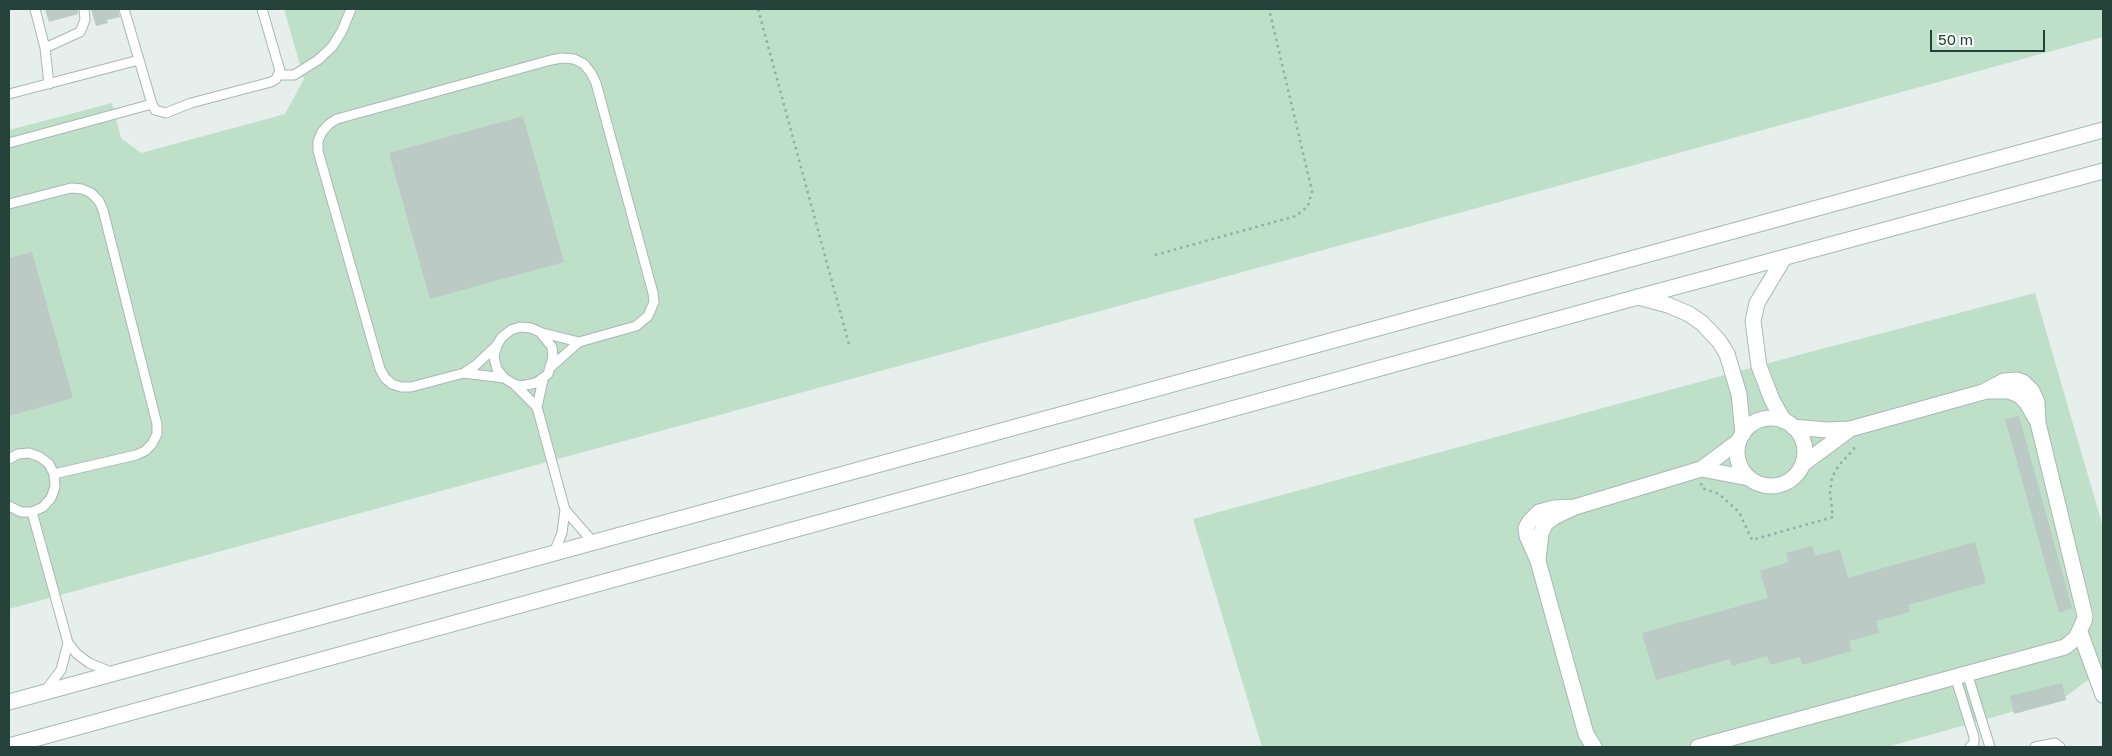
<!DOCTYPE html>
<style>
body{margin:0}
#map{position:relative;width:2112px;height:756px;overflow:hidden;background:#e6efeb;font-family:"Golos Text",sans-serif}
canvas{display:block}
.frame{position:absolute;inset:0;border:10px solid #24423a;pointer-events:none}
.scale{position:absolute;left:1930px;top:30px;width:115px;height:22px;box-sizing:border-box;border:2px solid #24423a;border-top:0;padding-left:6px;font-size:15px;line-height:18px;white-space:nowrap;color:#24423a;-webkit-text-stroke:4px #f7fbf9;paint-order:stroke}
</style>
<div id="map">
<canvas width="2112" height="756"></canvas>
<div class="frame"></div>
<div class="scale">50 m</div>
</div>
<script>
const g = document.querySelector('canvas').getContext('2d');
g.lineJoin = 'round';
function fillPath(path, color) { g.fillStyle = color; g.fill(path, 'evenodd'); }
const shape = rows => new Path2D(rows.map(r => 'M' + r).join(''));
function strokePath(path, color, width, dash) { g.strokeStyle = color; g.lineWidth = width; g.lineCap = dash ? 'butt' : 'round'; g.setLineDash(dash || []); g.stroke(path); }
const green = shape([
 [284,9,2103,9,2103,37,9,609,9,130,112,103,121,138,141,153,285,114,304,79],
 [2035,293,2103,527,2103,669,2065,697,1887,747,1262,747,1193,519,1795,356]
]);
const building = shape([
 [45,9,78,9,78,14,49,22],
 [91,9,118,9,120,17,107,20,108,23,96,26],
 [523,116,564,262,430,299,389,153],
 [32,252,73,398,9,416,9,258],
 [2019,416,2072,608,2059,613,2005,419],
 [1975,542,1986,583,1908,605,1910,612,1876,621,1879,633,1849,641,1852,651,1802,665,1800,657,1770,665,1767,656,1732,666,1730,659,1656,680,1642,633,1768,598,1760,571,1789,562,1786,553,1812,546,1815,556,1840,549,1848,578],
 [2062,683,2066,700,2014,714,2010,696]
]);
const path = shape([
 [758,9,850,348],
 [1155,255,1296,216,1308,206,1312,191,1269,9],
 [1701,483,1702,488,1719,494,1739,512,1752,540,1833,517,1830,493,1832,477,1839,465,1854,449,1854,446]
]);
const lane = shape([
 [35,9,45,48,49,84],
 [124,9,152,104,155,110,166,113,191,103,271,82,276,79,280,71,278,64,262,9],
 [45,48,80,32,85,20,84,9],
 [279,75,294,75,318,60,332,47,342,31,351,9],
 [9,94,139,60],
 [9,143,152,104],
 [9,204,71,188,82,189,91,193,99,201,103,210,157,424,157,434,152,444,145,451,136,455,54,474],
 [543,333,579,342],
 [497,345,476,365,464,373,411,387,401,387,392,384,385,378,380,369,318,151,318,141,322,132,329,124,337,119,551,60,562,58,574,59,584,64,591,73,596,83,653,293,654,302,648,316,636,326,579,342,552,366],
 [464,373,504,378,514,384,521,386,536,383,548,374,553,357,552,347,540,332,531,328,520,327,511,330,502,337,497,345,494,357,497,369,504,378],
 [543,380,537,407,565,510,562,533,553,555],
 [514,384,537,407],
 [9,459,18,454,29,453,40,457,49,464,54,474,55,487,51,498,43,507,32,512,21,512,9,506],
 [565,510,594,543],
 [32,512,68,643,77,654,89,663,111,672],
 [1967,673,1990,747],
 [1955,676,1974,737,1974,743,1970,747],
 [45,691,61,670,68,643],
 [2035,747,2055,743,2060,747]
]);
const street = shape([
 [1638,297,1668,305,1689,314,1702,323,1719,341,1727,354,1739,394,1743,434],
 [1988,391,2009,391,2019,395,2027,403,2036,419],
 '1737 452a34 34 0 1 1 68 0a34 34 0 1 1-68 0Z',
 [1784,421,1772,400,1759,366,1753,321,1757,303,1784,258],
 [1803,464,1849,430],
 [1701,469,1749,478],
 [1575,507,1554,508,1539,512,1530,521,1526,528,1527,536,1538,561,1586,734,1594,747],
 [1538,560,1541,533,1546,523,1554,517,1575,507,1701,469,1739,441],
 [2080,632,2103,695],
 [1698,747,2065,647,2076,638,2084,621,2085,616,2038,423,2037,402,2032,391,2023,382,2017,380,2004,381,1983,392,1850,429,1827,430,1793,427]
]);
const secondary = shape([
 [9,702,2103,130],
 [9,746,1638,297,2103,171]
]);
fillPath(green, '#bfe0c8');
fillPath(building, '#bbcac4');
strokePath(lane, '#a8b8b2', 11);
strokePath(street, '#a8b8b2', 17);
strokePath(secondary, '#a4bbb3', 17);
strokePath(path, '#86b3a5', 2.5, [2.5, 4]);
strokePath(lane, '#fff', 9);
strokePath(street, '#fff', 15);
strokePath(secondary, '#fff', 15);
</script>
